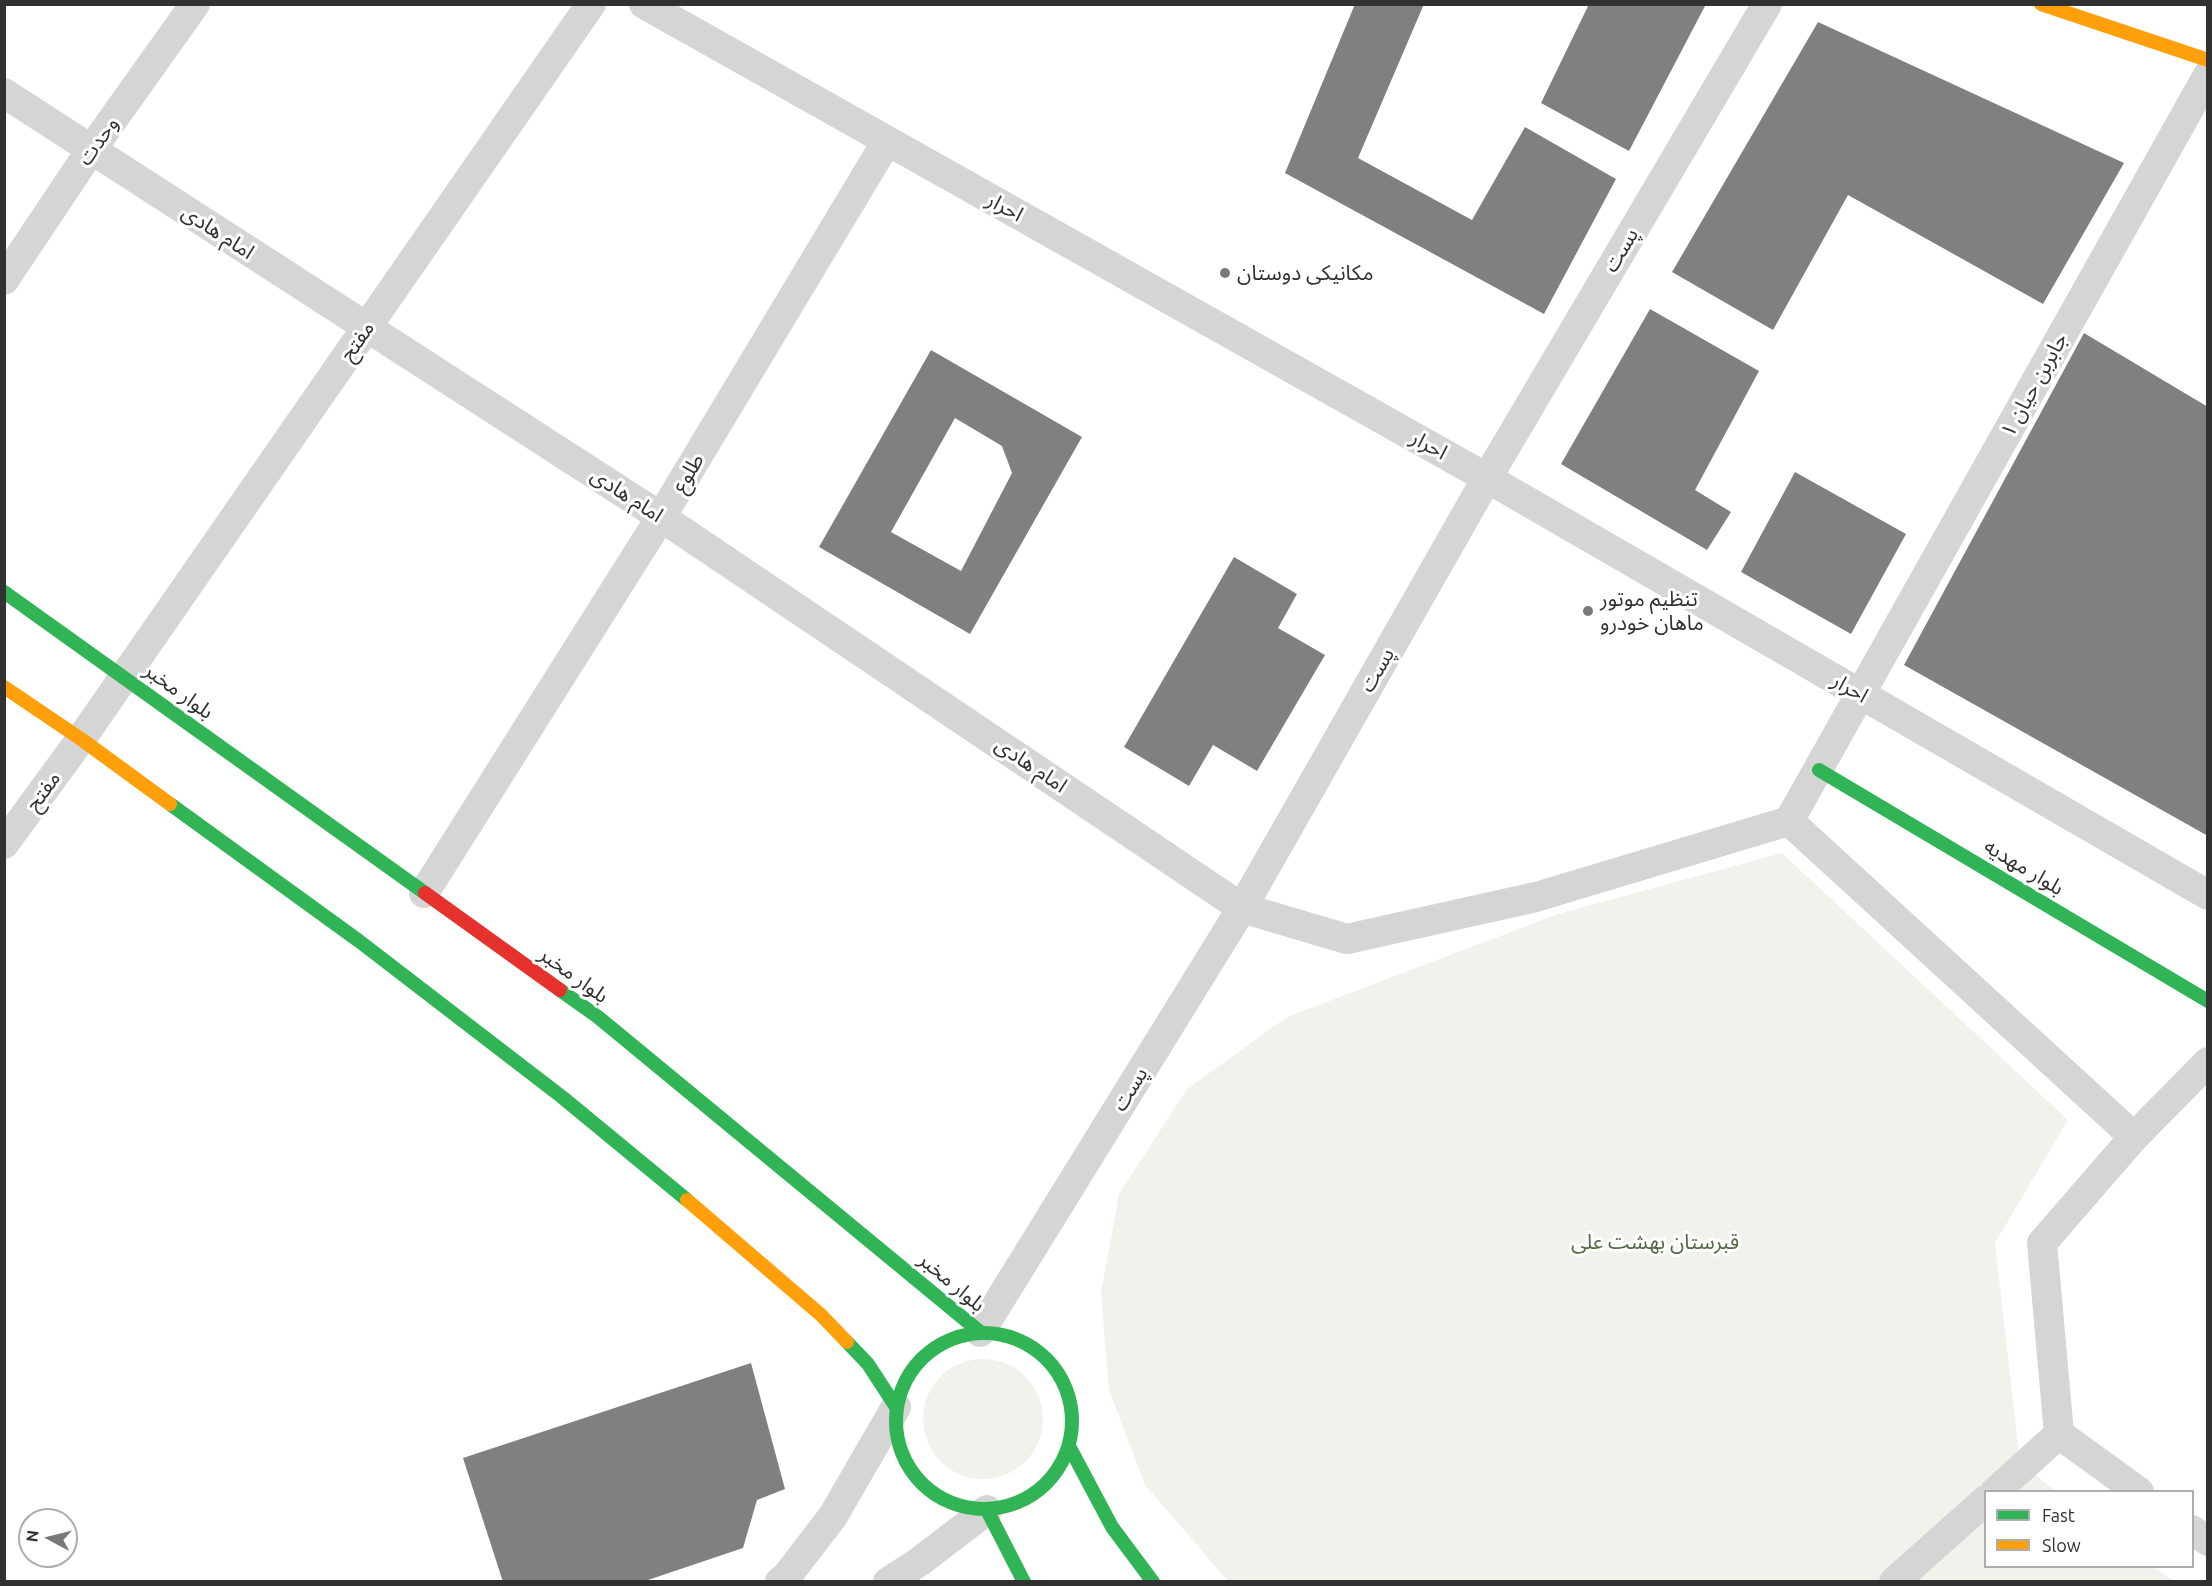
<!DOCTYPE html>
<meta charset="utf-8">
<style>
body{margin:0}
#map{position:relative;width:2212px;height:1586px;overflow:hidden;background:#fff;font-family:Ubuntu,sans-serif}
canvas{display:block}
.frame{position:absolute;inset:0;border:6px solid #313131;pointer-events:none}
.legend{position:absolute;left:1984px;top:1490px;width:210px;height:78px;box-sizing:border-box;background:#fff;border:2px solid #adadad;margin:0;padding:8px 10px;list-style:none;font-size:18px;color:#313131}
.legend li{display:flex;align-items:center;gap:12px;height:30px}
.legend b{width:30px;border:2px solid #adadad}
.north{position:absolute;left:18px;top:1508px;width:60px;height:60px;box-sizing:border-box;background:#fff;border:2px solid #adadad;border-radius:50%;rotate:277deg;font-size:16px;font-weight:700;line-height:24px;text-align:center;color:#313131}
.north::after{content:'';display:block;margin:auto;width:21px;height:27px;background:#797979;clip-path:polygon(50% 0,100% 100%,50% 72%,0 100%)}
</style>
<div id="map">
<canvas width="2212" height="1586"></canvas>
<div class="frame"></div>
<ul class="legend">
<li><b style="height:8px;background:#30b455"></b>Fast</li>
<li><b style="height:8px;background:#ff9f0a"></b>Slow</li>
</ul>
<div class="north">N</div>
</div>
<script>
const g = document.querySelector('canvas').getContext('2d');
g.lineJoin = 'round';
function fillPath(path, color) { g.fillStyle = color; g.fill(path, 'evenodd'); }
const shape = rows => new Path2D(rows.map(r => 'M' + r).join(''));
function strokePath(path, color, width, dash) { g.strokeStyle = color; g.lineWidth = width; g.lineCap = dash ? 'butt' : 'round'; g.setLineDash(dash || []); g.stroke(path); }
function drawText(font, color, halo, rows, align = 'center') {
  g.font = font + ' Ubuntu,"Noto Sans Arabic",sans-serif'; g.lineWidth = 6; g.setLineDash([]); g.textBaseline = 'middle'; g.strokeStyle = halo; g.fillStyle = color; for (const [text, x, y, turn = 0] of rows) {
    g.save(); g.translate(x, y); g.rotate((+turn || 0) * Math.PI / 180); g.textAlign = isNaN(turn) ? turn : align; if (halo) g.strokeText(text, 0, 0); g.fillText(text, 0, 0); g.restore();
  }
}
const green = shape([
 [1782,853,2068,1120,1995,1243,2020,1463,2056,1491,1986,1492,1986,1566,2153,1567,2173,1581,1228,1581,1145,1485,1109,1390,1101,1293,1119,1194,1187,1089,1287,1017,1558,914],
 '923 1419a60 60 0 1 1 120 0a60 60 0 1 1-120 0Z'
]);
const building = shape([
 [1355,4,1424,4,1358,158,1472,220,1525,127,1616,179,1544,314,1285,173],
 [1589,4,1704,4,1705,6,1629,151,1541,103],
 [1818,22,2124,163,2043,304,1848,195,1773,330,1672,272],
 [1650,309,1759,371,1695,490,1731,512,1707,550,1561,464],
 [2084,333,2208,407,2208,836,1904,665],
 [931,350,1082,437,970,634,819,547],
 [955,418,1002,446,1012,473,961,571,891,532],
 [1795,472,1906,534,1851,634,1741,572],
 [1234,557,1297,594,1278,628,1325,655,1257,771,1213,745,1189,786,1124,747],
 [751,1363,785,1489,757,1500,743,1548,642,1582,503,1582,463,1458]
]);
const street = shape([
 [644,4,1487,478,2208,895],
 [4,93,661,517,1242,908,1347,939,1536,897,1789,821,2208,75],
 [4,280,91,150,195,4],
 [1789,821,2134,1137,2042,1243,2059,1434,2139,1492],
 [4,844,81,739,591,4],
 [424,893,661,517,887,141],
 [2134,1137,2208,1062],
 [980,1332,1242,908,1487,478,1767,4],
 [1995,1492,2059,1434],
 [2192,1530,2208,1541],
 [780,1582,787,1576,833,1516,896,1407],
 [888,1582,919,1562,987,1510],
 [1894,1582,1986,1500]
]);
const fast = shape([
 [4,592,425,893],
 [1819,770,2208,1001],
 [170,804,359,941,562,1097,687,1200],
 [560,990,598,1017,980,1332],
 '896 1421a88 88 0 1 1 176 0a88 88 0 1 1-176 0Z',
 [847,1342,868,1364,896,1407],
 [1069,1446,1112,1527,1153,1582],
 [987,1510,1024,1582]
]);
const slow = shape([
 [2041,4,2208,60],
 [4,687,81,739,170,804],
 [687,1200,821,1315,847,1342]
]);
const jam = shape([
 [425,893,560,990]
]);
const markers = [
 [1225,273,6,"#797979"],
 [1588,611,6,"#797979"]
];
const streetNames = [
 ["وحدت",98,141,-55],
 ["احرار",1005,207,29],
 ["امام هادی",218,232,33],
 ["پست",1621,250,-59],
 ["مفتح",357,341,-55],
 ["جابربن حیان ۱",2034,385,-61],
 ["احرار",1429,445,29],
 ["طلوع",688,473,-59],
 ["امام هادی",627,495,33],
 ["پست",1377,670,-60],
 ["احرار",1850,688,30],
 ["بلوار مخبر",179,691,36],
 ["امام هادی",1031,765,34],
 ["مفتح",43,791,-54],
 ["بلوار مهدیه",2024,867,31],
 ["بلوار مخبر",574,975,36],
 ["پست",1130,1089,-58],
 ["بلوار مخبر",952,1282,40]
];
const poiNames = [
 ["مکانیکی دوستان",1237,273],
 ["تنظیم موتور",1600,599],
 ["ماهان خودرو",1600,623]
];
const parkNames = [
 ["قبرستان بهشت علی",1655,1242]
];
fillPath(green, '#f0f3ec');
fillPath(building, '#808080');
strokePath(street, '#d5d5d5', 30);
strokePath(fast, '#30b455', 14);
strokePath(slow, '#ff9f0a', 14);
strokePath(jam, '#e5322d', 14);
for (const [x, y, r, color] of markers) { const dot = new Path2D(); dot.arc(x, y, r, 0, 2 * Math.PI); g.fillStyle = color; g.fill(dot); strokePath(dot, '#fff', 2); }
drawText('21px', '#313131', '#fff', streetNames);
drawText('21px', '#313131', '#fff', poiNames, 'left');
drawText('21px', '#546941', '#fff', parkNames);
</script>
